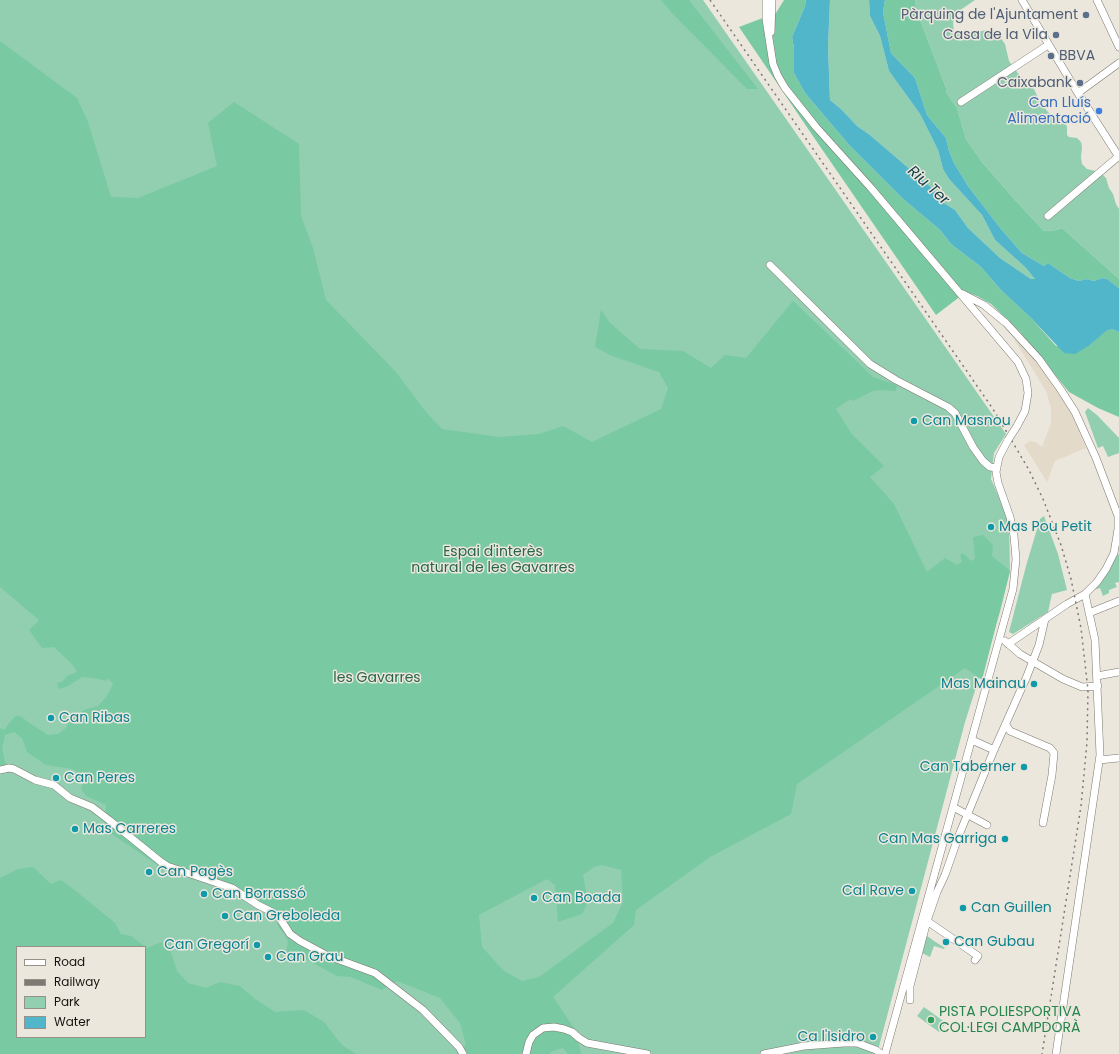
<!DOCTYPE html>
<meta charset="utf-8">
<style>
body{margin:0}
#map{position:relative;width:1119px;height:1054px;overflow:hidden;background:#ece7dd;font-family:Poppins,sans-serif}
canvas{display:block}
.legend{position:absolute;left:16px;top:946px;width:130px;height:92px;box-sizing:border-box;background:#ece7dd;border:1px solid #96928b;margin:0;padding:5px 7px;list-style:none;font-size:12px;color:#14120f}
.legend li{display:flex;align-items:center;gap:8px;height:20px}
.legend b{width:20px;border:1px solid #96928b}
</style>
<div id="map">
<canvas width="1119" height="1054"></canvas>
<ul class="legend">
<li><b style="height:5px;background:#fff"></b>Road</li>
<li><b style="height:5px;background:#7d7973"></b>Railway</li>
<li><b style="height:11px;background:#91cfb0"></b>Park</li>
<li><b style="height:11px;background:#52b6ca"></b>Water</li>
</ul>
</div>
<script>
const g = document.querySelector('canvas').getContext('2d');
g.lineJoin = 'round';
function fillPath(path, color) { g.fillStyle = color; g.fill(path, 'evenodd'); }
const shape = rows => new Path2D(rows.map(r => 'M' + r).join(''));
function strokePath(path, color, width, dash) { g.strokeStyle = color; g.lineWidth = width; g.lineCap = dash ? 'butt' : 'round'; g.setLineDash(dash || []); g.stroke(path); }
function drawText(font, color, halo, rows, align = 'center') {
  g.font = font + ' Poppins,sans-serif'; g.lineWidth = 3; g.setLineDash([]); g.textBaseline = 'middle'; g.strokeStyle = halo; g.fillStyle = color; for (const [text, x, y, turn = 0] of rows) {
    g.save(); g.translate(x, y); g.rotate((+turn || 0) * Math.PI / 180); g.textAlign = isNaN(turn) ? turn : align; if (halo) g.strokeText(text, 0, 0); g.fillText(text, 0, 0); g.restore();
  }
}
const built = shape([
 [1015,335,1032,355,1054,384,1073,417,1086,448,1055,461,1047,482,1024,445,1030,441,1036,442,1042,447,1051,423,1051,408,1046,391,1015,341]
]);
const green = shape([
 [0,0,703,0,1006,434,994,453,991,479,1009,520,1010,571,1000,612,965,722,877,1054,0,1054],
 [17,947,145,947,145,1037,17,1037],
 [830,0,869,0,870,16,880,36,889,71,920,114,938,150,943,169,949,179,982,215,995,240,1025,267,1035,279,1031,279,1000,258,968,228,955,210,944,203,934,190,870,135,857,126,841,109,830,100,828,47],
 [915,0,975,0,956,13,953,23,954,33,962,35,987,30,993,30,997,33,1005,44,1009,61,1020,76,1033,87,1041,104,1049,113,1065,122,1067,127,1067,135,1069,137,1077,138,1081,142,1082,147,1081,157,1082,164,1087,169,1100,172,1106,178,1109,188,1113,194,1116,204,1119,209,1119,279,1062,228,1057,230,1044,231,1015,200,982,162,966,139,957,108,946,92,946,88,916,9],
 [1088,408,1097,415,1119,438,1119,453,1108,457,1103,446,1098,448,1085,412],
 [1044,516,1058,554,1067,590,1052,594,1048,612,1013,634,1009,632,1026,566,1040,519],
 [1119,554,1119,582,1115,583,1117,587,1109,590,1109,593,1103,596,1100,588,1093,590,1105,576,1117,555],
 [926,935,934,941,945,948,944,949,934,946,930,957,922,953],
 [924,1007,946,1023,939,1032,917,1016]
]);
const forest = shape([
 [661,0,689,0,758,89,747,89,672,13],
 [784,0,806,0,805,6,792,37,794,48,794,73,805,93,850,146,902,198,940,230,951,244,981,267,1001,290,1032,319,1056,346,1090,345,1105,331,1112,329,1119,332,1119,417,1098,408,1069,392,1020,332,991,304,977,296,966,292,936,315,815,139,739,27,776,13],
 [885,0,915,0,916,9,946,88,946,92,957,108,966,139,982,162,1015,200,1044,231,1057,230,1062,228,1119,279,1119,288,1107,279,1102,278,1094,281,1086,279,1079,281,1070,278,1048,263,1044,266,1022,253,1001,229,968,186,954,163,949,151,946,138,927,115,915,78,891,53,883,12],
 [0,41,77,98,88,122,111,197,138,198,217,166,208,123,234,102,299,144,301,216,313,248,326,300,396,372,425,411,442,429,499,437,539,434,563,426,592,442,661,409,668,388,659,372,612,356,595,347,601,310,610,323,640,349,683,351,711,368,725,355,746,358,793,301,873,377,897,385,896,391,881,390,873,391,853,401,850,399,836,409,851,433,884,466,870,477,894,504,927,572,945,558,957,565,962,562,960,555,963,553,971,561,975,559,973,537,983,535,993,545,992,556,1010,571,982,680,965,668,797,784,791,814,710,857,636,910,634,925,553,997,576,1031,581,1054,568,1054,563,1048,551,1052,550,1054,456,1054,466,1045,460,1023,440,998,397,981,382,990,351,977,337,976,302,957,286,953,288,942,284,933,279,928,275,917,235,892,187,875,169,873,112,834,105,822,106,805,86,796,81,789,84,779,75,770,67,768,46,765,27,752,22,738,14,732,5,735,2,748,4,757,6,765,0,770,0,728,4,730,15,716,20,716,34,726,48,735,58,734,65,729,73,717,84,710,98,706,107,696,113,684,108,678,105,681,99,679,82,677,68,686,60,689,58,688,57,683,62,682,67,676,77,672,72,664,54,647,42,648,29,630,39,620,0,587],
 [602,865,621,870,623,902,613,923,539,977,522,981,504,971,482,947,479,915,547,879,555,885,558,922,582,914,588,902,583,875,594,867],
 [33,867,51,884,61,880,77,892,115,923,121,934,131,936,147,948,162,942,170,949,177,971,188,983,206,988,220,982,240,986,255,999,275,1012,304,1010,324,1022,342,1045,356,1054,0,1054,0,878,18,869],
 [17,947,145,947,145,1037,17,1037]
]);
const water = shape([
 [806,0,830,0,828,47,830,100,841,109,857,126,870,135,934,190,944,203,955,210,968,228,1000,258,1031,279,1035,279,1025,267,995,240,982,215,949,179,943,169,938,150,920,114,889,71,880,36,870,16,869,0,885,0,883,12,891,53,915,78,927,115,946,138,949,151,954,163,968,186,1001,229,1022,253,1044,266,1048,263,1070,278,1079,281,1086,279,1094,281,1102,278,1107,279,1119,288,1119,332,1112,329,1106,331,1090,345,1075,354,1064,353,1032,319,1001,290,981,267,951,244,940,230,902,198,850,146,805,93,794,73,794,48,792,37,805,6]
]);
const minor = shape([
 [766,0,766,19,773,64,778,76,785,88,816,127,871,188,1018,362,1026,379,1028,393,1025,411,1017,426],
 [1022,0,1076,90,1119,157],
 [1097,0,1119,47],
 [771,32,772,0],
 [1078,93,1119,63],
 [961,102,1048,45],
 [1048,216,1119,156],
 [770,265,870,364,896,380,948,407,955,413,973,447,983,461,990,467,997,468],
 [963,294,984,305,1006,323,1039,359,1061,390,1075,412,1096,458,1118,516,1118,529,1114,553,1106,569,1097,582,1085,594,1067,604,1008,644],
 [1089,613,1119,601],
 [1005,641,1020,654,1063,679,1082,687,1098,686],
 [1097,676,1119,672],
 [1006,725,1010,731,1050,748,1054,753,1052,775,1043,823],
 [972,740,994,750],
 [1099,760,1119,758],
 [0,770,9,768,14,769,35,780,54,785,70,798,92,807,109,820,161,862,167,866,232,888,258,905,274,913,279,917,290,934,300,941,326,955,375,973,423,1010,459,1047,463,1054],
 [953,807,987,825],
 [927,921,978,956,975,960],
 [910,1000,910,986,927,921,937,892,945,875,959,835,994,750,1027,676,1039,645,1045,619],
 [526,1054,529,1042,533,1035,543,1028,554,1027,564,1029,572,1032,579,1038,587,1043,647,1054],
 [764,1054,804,1046,844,1043,857,1043,876,1050,881,1054],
 [885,1054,1013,589,1016,559,1014,536,1010,517,998,483,996,472,999,457,1008,440],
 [1056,1054,1100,755,1095,640,1085,594]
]);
const rail = shape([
 [710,0,993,409,1029,470,1043,499,1061,545,1071,579,1081,628,1088,690,1087,742,1081,806,1042,1054]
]);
const minorBridge = shape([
 [1008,440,1017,426]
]);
const markers = [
 [1086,15,4,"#5c6f8a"],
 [1056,35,4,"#5c6f8a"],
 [1051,56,4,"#5c6f8a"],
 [1080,83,4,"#5c6f8a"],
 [1099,111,4,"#3f7fe0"],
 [914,421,4,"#0f9aa8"],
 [991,527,4,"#0f9aa8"],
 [1034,684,4,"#0f9aa8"],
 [51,718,4,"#0f9aa8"],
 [1024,767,4,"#0f9aa8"],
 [56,778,4,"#0f9aa8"],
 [75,829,4,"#0f9aa8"],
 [1005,839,4,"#0f9aa8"],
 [149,872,4,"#0f9aa8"],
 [912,891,4,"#0f9aa8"],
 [204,894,4,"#0f9aa8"],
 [534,898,4,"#0f9aa8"],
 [963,908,4,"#0f9aa8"],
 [225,916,4,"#0f9aa8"],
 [946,942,4,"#0f9aa8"],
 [257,945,4,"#0f9aa8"],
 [268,957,4,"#0f9aa8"],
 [931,1020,4,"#2e9e5b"],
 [873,1037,4,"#0f9aa8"]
];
const serviceNames = [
 ["Pàrquing de l'Ajuntament",1078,15],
 ["Casa de la Vila",1048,35],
 ["BBVA",1059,56,"left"],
 ["Caixabank",1072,83]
];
const shopNames = [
 ["Can Lluís",1091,103],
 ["Alimentació",1091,119]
];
const cultureNames = [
 ["Can Masnou",922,421],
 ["Mas Pou Petit",999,527],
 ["Mas Mainau",1026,684,"right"],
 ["Can Ribas",59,718],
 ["Can Taberner",1016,767,"right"],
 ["Can Peres",64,778],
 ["Mas Carreres",83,829],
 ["Can Mas Garriga",997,839,"right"],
 ["Can Pagès",157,872],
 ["Cal Rave",904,891,"right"],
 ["Can Borrassó",212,894],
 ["Can Boada",542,898],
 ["Can Guillen",971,908],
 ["Can Greboleda",233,916],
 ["Can Gubau",954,942],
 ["Can Gregorí",249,945,"right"],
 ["Can Grau",276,957],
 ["Ca l'Isidro",865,1037,"right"]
];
const parkNames = [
 ["Espai d'interès",493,552],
 ["natural de les Gavarres",493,568],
 ["les Gavarres",377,678]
];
const leisureNames = [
 ["PISTA POLIESPORTIVA",939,1012],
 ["COL·LEGI CAMPDORÀ",939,1028]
];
const waterNames = [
 ["Riu Ter",928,186,42]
];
fillPath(built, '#e3daca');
fillPath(green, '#91cfb0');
fillPath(forest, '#79c9a3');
fillPath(water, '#52b6ca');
strokePath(minor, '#7c776f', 8);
strokePath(minor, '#fff', 7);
strokePath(rail, '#7d7973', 1.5, [2, 4]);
strokePath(minorBridge, '#7c776f', 8, []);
strokePath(minorBridge, '#fff', 7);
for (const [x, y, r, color] of markers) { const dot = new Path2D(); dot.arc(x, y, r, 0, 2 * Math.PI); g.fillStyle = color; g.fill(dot); strokePath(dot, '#ece7dd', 1.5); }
drawText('14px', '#4e5e75', '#ece7dd', serviceNames, 'right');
drawText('14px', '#366cbe', '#ece7dd', shopNames, 'right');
drawText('14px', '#0d838f', '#ece7dd', cultureNames, 'left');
drawText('14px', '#28644a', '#ece7dd', parkNames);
drawText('14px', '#27864d', '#ece7dd', leisureNames, 'left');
drawText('italic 15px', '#0f3d46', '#ece7dd', waterNames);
</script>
